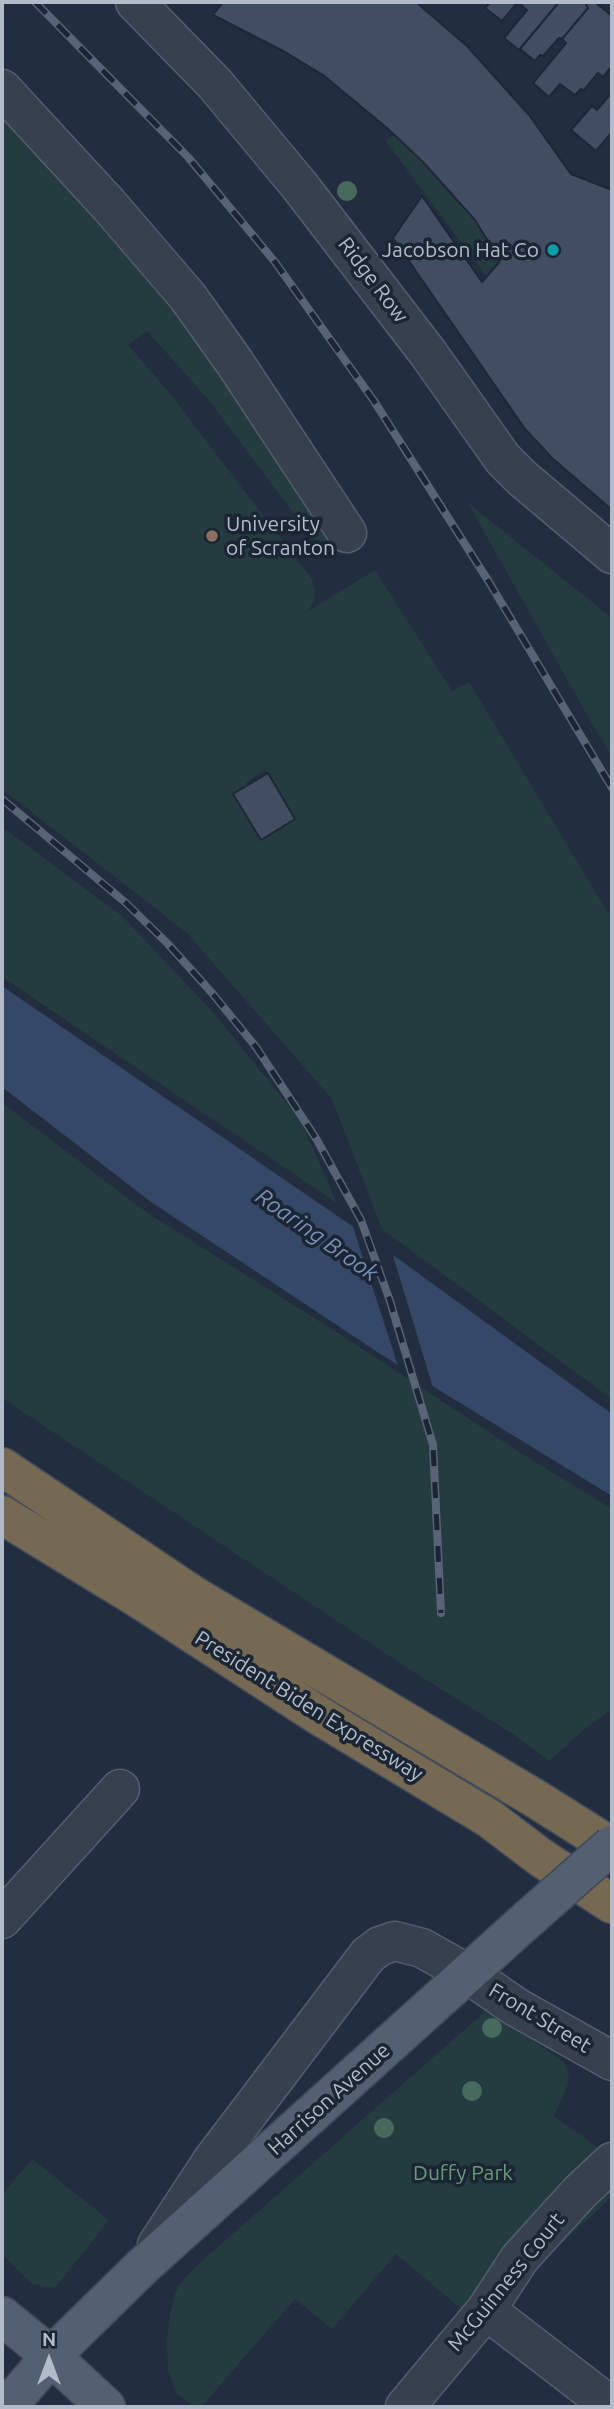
<!DOCTYPE html>
<style>
body{margin:0}
#map{position:relative;width:614px;height:2409px;overflow:hidden;background:#222e3f;font-family:Ubuntu,sans-serif}
canvas{display:block}
.frame{position:absolute;inset:0;border:4px solid #b2bbca;pointer-events:none}
.north{position:absolute;left:14px;top:2325px;width:70px;height:70px;-webkit-text-stroke:5px #1c2534;paint-order:stroke;rotate:0deg;font-size:19px;font-weight:700;line-height:28px;text-align:center;color:#b2bbca}
.north::after{content:'';display:block;margin:auto;width:24px;height:32px;background:#b2bbca;clip-path:polygon(50% 0,100% 100%,50% 72%,0 100%)}
</style>
<div id="map">
<canvas width="614" height="2409"></canvas>
<div class="frame"></div>
<div class="north">N</div>
</div>
<script>
const g = document.querySelector('canvas').getContext('2d');
g.lineJoin = 'round';
function fillPath(path, color) { g.fillStyle = color; g.fill(path, 'evenodd'); }
const shape = rows => new Path2D(rows.map(r => 'M' + r).join(''));
function strokePath(path, color, width, dash) { g.strokeStyle = color; g.lineWidth = width; g.lineCap = dash ? 'butt' : 'round'; g.setLineDash(dash || []); g.stroke(path); }
function drawText(font, color, halo, rows, align = 'center') {
  g.font = font + ' Ubuntu,sans-serif'; g.lineWidth = 7; g.setLineDash([]); g.textBaseline = 'middle'; g.strokeStyle = halo; g.fillStyle = color; for (const [text, x, y, turn = 0] of rows) {
    g.save(); g.translate(x, y); g.rotate((+turn || 0) * Math.PI / 180); g.textAlign = isNaN(turn) ? turn : align; if (halo) g.strokeText(text, 0, 0); g.fillText(text, 0, 0); g.restore();
  }
}
const green = shape([
 [2,98,142,266,288,469,344,554,312,538,208,399,147,331,128,345,168,391,312,579,315,591,313,603,307,612,375,570,452,691,469,682,608,913,612,911,612,1399,382,1229,332,1099,187,933,2,789],
 [266,770,295,819,260,839,234,794,249,785,245,783],
 [395,135,423,162,475,220,500,261,487,277,385,140],
 [468,503,612,618,612,756,591,722],
 [2,827,121,915,212,1011,300,1120,337,1203,2,977],
 [2,1103,149,1214,349,1340,527,1457,612,1509,612,1709,585,1729,549,1761,513,1734,409,1669,2,1398],
 [488,2009,564,2062,569,2075,567,2087,554,2116,612,2158,612,2196,478,2323,396,2254,332,2329,295,2299,201,2407,194,2407,176,2393,168,2370,167,2341,170,2314,175,2294,180,2284,193,2269],
 [32,2159,109,2220,55,2288,32,2284,2,2254,2,2195]
]);
const water = shape([
 [2,986,371,1239,612,1414,612,1496,385,1357,151,1202,2,1087]
]);
const pier = shape([
 [351,1221,391,1249,434,1391,399,1369]
]);
const building = shape([
 [223,2,416,2,467,46,529,115,571,174,612,190,612,510,552,458,525,429,393,238,422,196,482,282,500,261,475,220,423,162,387,128,323,75,285,52,213,15,223,2],
 [491,2,523,2,521,5,518,2,502,21,485,8,491,2],
 [523,2,559,2,519,50,504,38,527,10,521,5,523,2],
 [559,2,588,2,586,5,588,8,562,39,559,38,543,56,540,55,535,61,520,49,559,2],
 [588,2,595,2,612,16,612,66,603,77,598,73,583,91,581,89,575,95,560,84,549,97,533,83,566,43,562,39,588,8,586,5,588,2],
 [612,92,612,132,596,151,571,130,592,106,597,110,612,92],
 [268,773,295,819,261,840,233,794,268,773]
]);
const minor = shape([
 [135,2,215,84,299,185,428,353,503,459,522,478,612,554],
 [2,89,109,205,188,297,235,363,347,533],
 [2,1919,120,1789],
 [157,2245,212,2161,368,1955,380,1946,395,1941,422,1948,468,1974,516,2007,612,2061],
 [486,2310,612,2407],
 [405,2407,486,2310,520,2258,580,2192,612,2162]
]);
const major = shape([
 [2,2316,51,2356,106,2407],
 [7,2407,51,2356,143,2266,528,1919]
]);
const highway = shape([
 [2,1467,193,1595,536,1799,612,1847],
 [2,1515,141,1600,318,1715,490,1819,540,1857,612,1904]
]);
const rail = shape([
 [35,2,188,157,275,262,374,401,489,582,612,788],
 [2,799,126,903,168,944,212,993,256,1047,289,1097,317,1140,361,1220,390,1301,433,1445,441,1613]
]);
const majorBridge = shape([
 [528,1919,612,1845]
]);
const trees = [
 [347,191],
 [492,2028],
 [472,2091],
 [384,2128]
];
const markers = [
 [553,250,7,"#0f9aa8"],
 [212,536,7,"#8d6e63"]
];
const poiNames = [
 ["Jacobson Hat Co",539,250],
 ["University",226,524,"left"],
 ["of Scranton",226,548,"left"]
];
const streetNames = [
 ["Ridge Row",373,280,53],
 ["President Biden Expressway",309,1706,32],
 ["Front Street",540,2018,31],
 ["Harrison Avenue",329,2099,-42],
 ["McGuinness Court",506,2282,-51]
];
const parkNames = [
 ["Duffy Park",463,2173]
];
const waterNames = [
 ["Roaring Brook",317,1235,35]
];
fillPath(green, '#243c40');
fillPath(water, '#354867');
fillPath(pier, '#222e3f');
fillPath(building, '#414d61');
strokePath(building, '#1e2736', 2);
strokePath(minor, '#555e6d', 41);
strokePath(major, '#404958', 41);
strokePath(highway, '#424b5a', 41);
strokePath(minor, '#37404f', 38);
strokePath(major, '#545f6f', 38);
strokePath(highway, '#756953', 38);
strokePath(rail, '#586476', 8);
strokePath(rail, '#1c2534', 5, [16]);
strokePath(majorBridge, '#404958', 41, []);
strokePath(majorBridge, '#545f6f', 38);
g.fillStyle = '#486a5d';
for (const [x, y] of trees) { g.beginPath(); g.arc(x, y, 10, 0, 2 * Math.PI); g.fill(); }
for (const [x, y, r, color] of markers) { const dot = new Path2D(); dot.arc(x, y, r, 0, 2 * Math.PI); g.fillStyle = color; g.fill(dot); strokePath(dot, '#1c2534', 2.5); }
drawText('21px', '#b2bbca', '#1c2534', poiNames, 'right');
drawText('21px', '#b2bbca', '#1c2534', streetNames);
drawText('21px', '#689c76', '#1c2534', parkNames);
drawText('italic 23px', '#788fb3', '#1c2534', waterNames);
</script>
